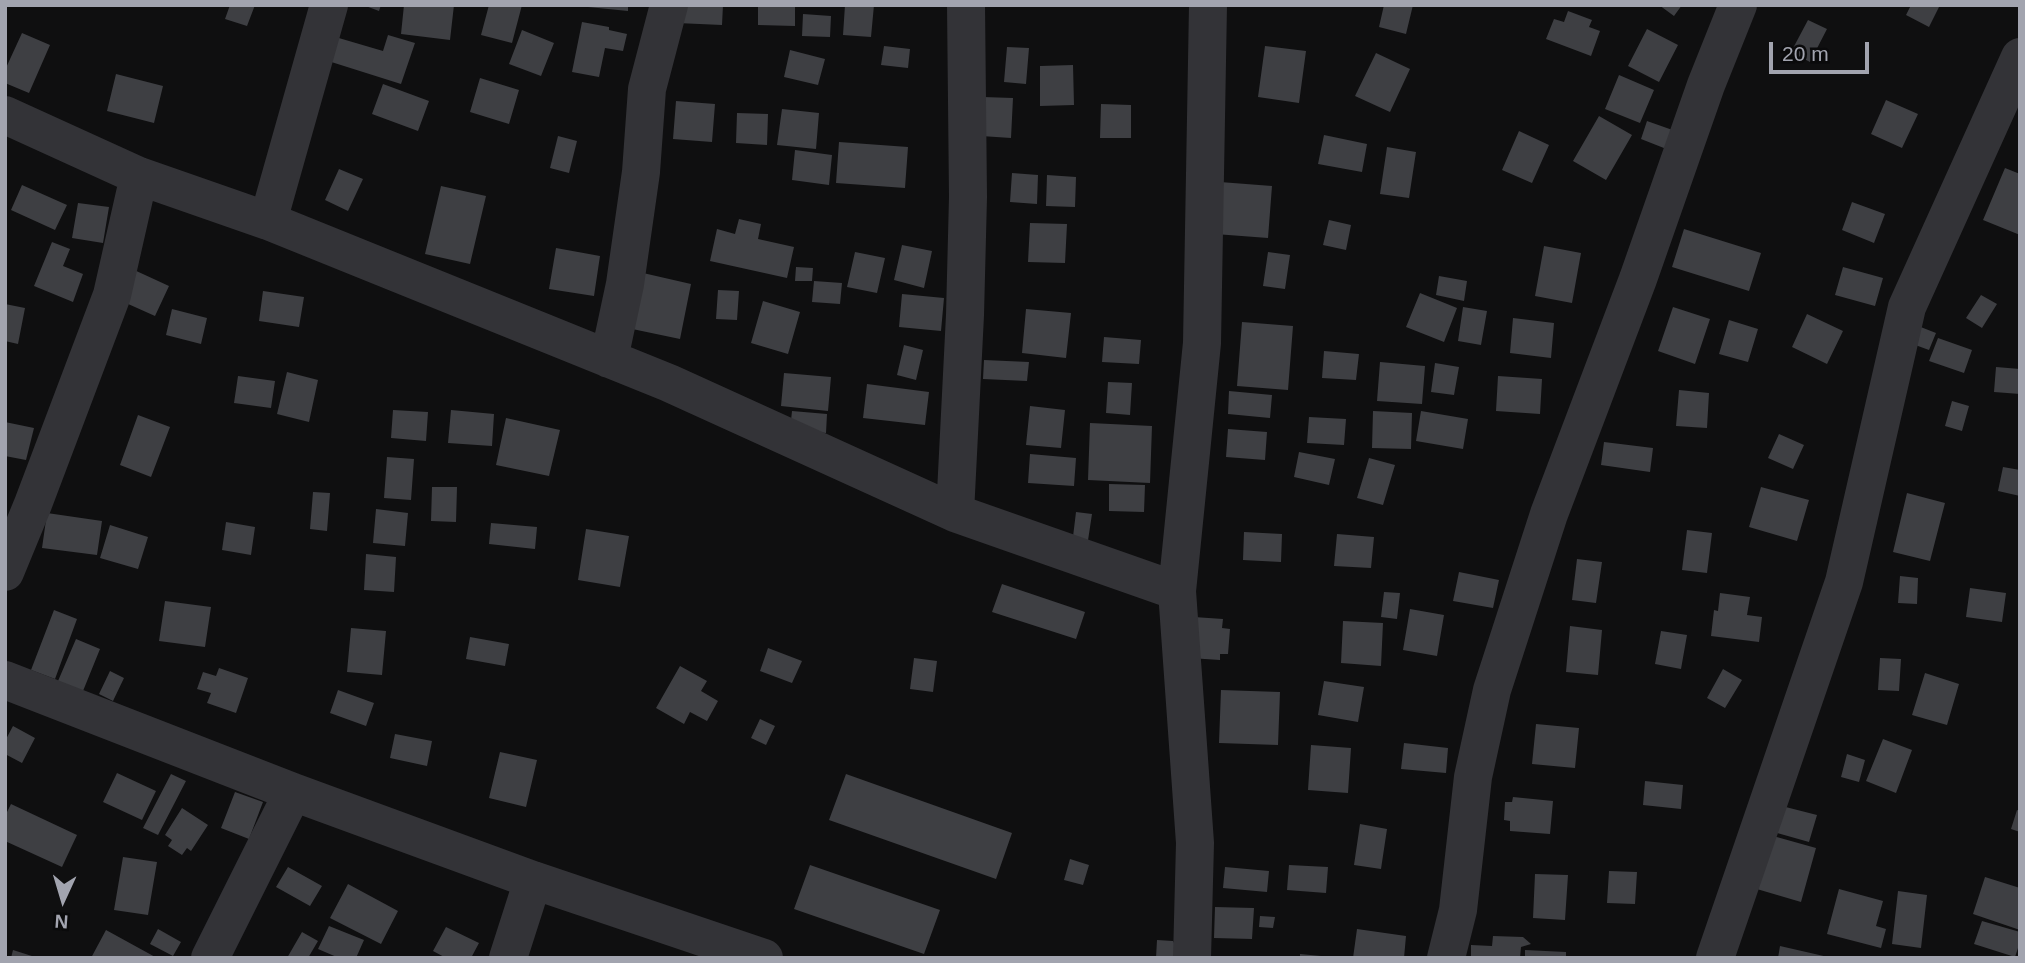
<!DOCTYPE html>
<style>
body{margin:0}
#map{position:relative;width:2025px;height:963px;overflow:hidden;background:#0f0f10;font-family:Helvetica,sans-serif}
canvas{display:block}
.frame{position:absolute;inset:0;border:7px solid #a2a4af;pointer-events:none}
.north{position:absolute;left:28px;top:865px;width:70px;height:70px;-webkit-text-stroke:5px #0a0a0b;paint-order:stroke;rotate:184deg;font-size:19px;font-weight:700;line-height:28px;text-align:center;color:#a2a4af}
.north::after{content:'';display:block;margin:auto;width:24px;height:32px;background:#a2a4af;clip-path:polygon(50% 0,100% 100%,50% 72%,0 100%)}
.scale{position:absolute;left:1769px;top:42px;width:100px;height:32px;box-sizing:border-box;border:4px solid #a2a4af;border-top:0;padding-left:9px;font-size:21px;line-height:24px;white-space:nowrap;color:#a2a4af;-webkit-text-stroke:5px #0a0a0b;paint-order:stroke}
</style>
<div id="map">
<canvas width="2025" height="963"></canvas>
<div class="frame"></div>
<div class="north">N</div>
<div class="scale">20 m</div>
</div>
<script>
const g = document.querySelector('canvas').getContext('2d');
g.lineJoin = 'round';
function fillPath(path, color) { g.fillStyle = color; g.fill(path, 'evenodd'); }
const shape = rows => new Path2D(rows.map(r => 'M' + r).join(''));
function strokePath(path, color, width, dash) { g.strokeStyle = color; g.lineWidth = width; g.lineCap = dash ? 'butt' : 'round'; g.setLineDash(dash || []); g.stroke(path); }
const building = shape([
 [230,5,255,5,247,26,225,19],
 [363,5,381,5,379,11],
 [404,5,454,5,450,40,401,34],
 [489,5,522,5,512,43,481,35],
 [588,5,628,5,628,11,588,7],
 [678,5,723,5,722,25,677,23],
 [758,5,795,5,795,26,758,25],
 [845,5,874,5,871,37,843,35],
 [1384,5,1413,5,1406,34,1379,27],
 [1659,5,1682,5,1674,16],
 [1911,5,1940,5,1929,27,1906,15],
 [1568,11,1592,20,1589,27,1600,31,1591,56,1546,39,1554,19,1564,22],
 [803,14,831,16,830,37,802,36],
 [1808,20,1827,29,1810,62,1791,52],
 [582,22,609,27,609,30,627,34,623,51,605,48,599,77,572,72],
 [1647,29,1678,45,1659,82,1628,66],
 [522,30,554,43,541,76,509,64],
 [22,33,50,45,29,93,5,83,5,70],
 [388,35,415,43,401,84,325,60,332,36,383,51],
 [884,46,910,49,908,68,881,65],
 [1265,46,1306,51,1299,103,1258,97],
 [1007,47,1029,48,1026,84,1004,82],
 [790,50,825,59,818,85,784,77],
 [1376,53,1410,69,1390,112,1355,96],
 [1073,65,1074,105,1040,106,1040,66],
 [116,74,163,86,154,123,107,111],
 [1619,75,1654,90,1640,123,1605,109],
 [480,78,519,90,509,124,470,112],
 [383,84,429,101,418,131,372,114],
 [983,97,1013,98,1011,138,981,136],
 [1886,100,1918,114,1902,148,1871,134],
 [676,101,715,104,712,142,673,139],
 [1101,104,1131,105,1131,138,1100,138],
 [782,109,819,113,816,149,777,145],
 [737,113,768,114,767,145,736,143],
 [1599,116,1632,135,1606,180,1573,161],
 [1647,121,1681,133,1674,152,1641,139],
 [1519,131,1549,145,1532,183,1502,170],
 [1324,135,1367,144,1362,172,1318,164],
 [558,136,577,141,569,173,550,168],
 [839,142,908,147,905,188,836,183],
 [1387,147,1416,152,1409,198,1380,194],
 [795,150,832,155,829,185,792,180],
 [2005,168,2020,174,2020,235,1983,220],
 [339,169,363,179,348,211,325,200],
 [1012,173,1038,175,1037,204,1010,202],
 [1047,175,1076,177,1075,207,1046,206],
 [1220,182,1272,186,1268,238,1215,234],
 [22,185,67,205,55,230,11,210],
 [441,186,486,196,470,264,425,254],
 [1852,202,1885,214,1874,243,1842,230],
 [78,203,109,207,103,243,72,238],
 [739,219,761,224,758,239,794,247,787,278,710,261,717,229,735,234],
 [1329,220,1351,225,1346,250,1323,245],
 [1030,223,1067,224,1065,263,1028,262],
 [1684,229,1761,253,1749,291,1672,267],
 [52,242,70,249,63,266,83,274,73,302,34,286],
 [902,245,932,251,924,288,894,280],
 [1544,246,1581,253,1572,303,1535,296],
 [556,248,600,256,594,296,549,289],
 [855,252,885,258,877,293,847,287],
 [1268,252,1290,255,1285,289,1263,286],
 [796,267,813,268,812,281,795,281],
 [1843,267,1883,278,1875,306,1835,295],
 [132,269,169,286,155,316,117,299],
 [630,270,691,284,680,339,618,326],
 [1439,276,1467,281,1464,301,1436,295],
 [814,281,842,283,840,304,812,302],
 [718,290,739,291,737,320,716,319],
 [263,291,304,297,299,327,259,321],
 [1420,293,1457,308,1444,342,1406,327],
 [902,294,944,298,941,331,899,327],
 [1981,295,1997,304,1982,328,1966,318],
 [763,301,800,312,788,354,751,343],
 [5,304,25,308,18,344,5,341],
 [1463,307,1487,311,1481,345,1458,341],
 [1673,307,1710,319,1695,364,1658,351],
 [172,309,207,318,201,344,166,335],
 [1026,309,1071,313,1066,358,1022,353],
 [1807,314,1843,331,1827,364,1792,347],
 [1513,318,1554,323,1551,358,1510,353],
 [1729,320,1758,329,1748,362,1719,354],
 [1242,322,1293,326,1288,390,1237,386],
 [1913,324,1936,333,1929,350,1907,342],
 [1104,337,1141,340,1139,364,1102,362],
 [1938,338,1972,350,1964,373,1929,361],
 [904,345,923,350,916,380,897,375],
 [1324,351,1359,354,1356,380,1322,378],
 [984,360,1029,362,1027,381,983,379],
 [1380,362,1425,366,1422,404,1377,401],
 [1435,363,1459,367,1454,395,1431,392],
 [1996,367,2020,369,2020,394,1994,392],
 [287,372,318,380,309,422,277,414],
 [784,373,831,377,828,411,781,406],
 [238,376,275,381,271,408,234,403],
 [1498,376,1542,379,1540,414,1496,411],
 [1108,382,1132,383,1130,415,1106,413],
 [867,384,929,392,925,425,863,418],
 [1679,390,1709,393,1707,428,1676,426],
 [1229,391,1272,395,1270,418,1228,414],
 [1952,401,1969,406,1962,431,1945,426],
 [1030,406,1065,410,1061,448,1026,445],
 [393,410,428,412,426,441,391,438],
 [451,410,494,414,492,446,448,443],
 [792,411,827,414,826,433,790,430],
 [1373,411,1412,413,1411,449,1372,448],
 [1421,411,1468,419,1463,449,1416,441],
 [138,415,170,427,151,477,120,465],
 [1309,417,1346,419,1344,445,1307,443],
 [506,418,560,430,549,476,496,465],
 [5,422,34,428,26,460,5,456],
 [1090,423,1152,426,1150,483,1088,480],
 [1228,429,1267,432,1265,460,1226,457],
 [1779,434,1804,445,1793,469,1768,458],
 [1604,442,1653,448,1650,472,1601,465],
 [1299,452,1335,459,1329,485,1294,477],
 [1030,454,1076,458,1074,486,1028,483],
 [387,457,414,459,411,500,384,498],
 [1369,458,1395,465,1383,505,1357,498],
 [2003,467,2020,470,2020,496,1998,491],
 [1109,484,1145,485,1144,512,1109,511],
 [432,487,457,487,456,522,431,521],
 [1761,487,1809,500,1797,541,1749,527],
 [313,492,330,493,327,531,310,529],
 [1907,493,1945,503,1930,561,1893,552],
 [376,509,408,513,405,546,373,543],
 [1076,512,1092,514,1087,547,1072,545],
 [47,513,102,521,97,555,42,548],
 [226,522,255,527,251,555,222,550],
 [491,523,537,527,535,549,489,544],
 [110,525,148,537,138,569,100,558],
 [586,529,629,536,620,587,578,580],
 [1687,530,1712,533,1707,573,1682,570],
 [1244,532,1282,534,1281,562,1243,560],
 [1337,534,1374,537,1371,568,1334,566],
 [366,554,396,557,394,592,364,590],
 [1577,559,1602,562,1596,603,1572,600],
 [1459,572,1499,580,1493,608,1453,601],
 [1900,576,1918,578,1917,604,1898,603],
 [1002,584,1085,612,1076,639,992,612],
 [1970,588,2006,593,2002,622,1966,617],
 [1384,592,1400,593,1397,619,1381,617],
 [1720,593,1750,597,1747,615,1762,617,1759,642,1711,636,1714,610,1718,611],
 [165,601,211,607,205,647,159,641],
 [1410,609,1444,615,1437,656,1403,650],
 [54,610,77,619,55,679,31,670],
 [1194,617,1223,619,1222,628,1230,629,1228,654,1220,654,1220,660,1190,658],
 [1343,621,1383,623,1381,666,1341,663],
 [1570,626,1602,630,1598,675,1566,672],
 [351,628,386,631,382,675,347,672],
 [1661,631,1687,635,1681,669,1655,664],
 [470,637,509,644,505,666,466,659],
 [76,639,100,649,83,691,58,681],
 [768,648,802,661,792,683,760,671],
 [914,658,937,661,933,692,910,689],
 [1880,658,1901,659,1899,691,1878,690],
 [680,666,707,681,701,691,718,701,707,721,690,712,684,724,656,708],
 [219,668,248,678,236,713,207,703,211,693,197,689,203,672,216,676],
 [1723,669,1742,680,1725,708,1707,698],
 [110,671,124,678,113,701,99,694],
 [1925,673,1959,684,1947,725,1912,715],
 [1324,681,1364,687,1358,722,1318,715],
 [338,690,374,703,366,726,330,713],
 [1221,690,1280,692,1278,745,1219,743],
 [760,719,775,726,766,745,751,738],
 [1536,724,1579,728,1575,768,1532,764],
 [13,726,35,738,22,763,5,754,5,741],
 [395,734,432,741,427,766,390,758],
 [1883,739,1912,750,1896,793,1866,781],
 [1404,743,1448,748,1446,773,1401,769],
 [1311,745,1351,748,1348,793,1308,790],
 [500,752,537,760,526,807,489,798],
 [1847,754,1865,760,1859,782,1841,777],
 [117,773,156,791,142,820,103,802],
 [171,774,186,781,158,835,143,828],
 [846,774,1012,833,996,879,829,820],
 [1645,781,1683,785,1681,809,1643,805],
 [235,792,263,802,249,839,221,828],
 [1513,797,1553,801,1550,834,1510,831,1510,821,1504,820,1505,802,1512,802],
 [1770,803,1817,815,1809,842,1763,829],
 [11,804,77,835,62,867,5,841,5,816],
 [182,808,208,825,191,851,187,848,182,855,168,846,172,840,165,835],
 [2017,810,2020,811,2020,832,2011,829],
 [1360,824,1387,829,1381,869,1354,865],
 [1766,834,1816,848,1801,902,1750,887],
 [123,857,157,862,148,915,114,910],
 [1070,859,1089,865,1083,885,1064,880],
 [810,865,940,910,924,954,794,909],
 [1289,865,1328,867,1326,893,1287,890],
 [288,867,322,886,310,906,276,887],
 [1225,867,1269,871,1267,892,1223,888],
 [1609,871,1637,872,1635,904,1607,903],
 [1535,874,1568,875,1565,920,1533,918],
 [1985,877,2020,888,2020,930,1973,914],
 [348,884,398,911,381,944,330,918],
 [1839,889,1883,901,1876,926,1886,929,1881,948,1827,934],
 [1898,891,1927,895,1921,948,1892,944],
 [1215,907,1254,908,1252,939,1214,938],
 [1260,916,1275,917,1273,928,1259,927],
 [1982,921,2020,932,2020,942,2015,957,1974,944],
 [329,926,364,940,356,958,339,958,318,949],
 [446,927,479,943,471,958,446,958,433,951],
 [158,929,181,942,173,956,150,944],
 [1357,929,1406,936,1404,958,1353,958],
 [106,930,157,958,91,958],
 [302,932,318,941,308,958,287,958],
 [1493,936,1523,937,1531,944,1521,947,1520,958,1471,958,1471,945,1492,946],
 [1157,940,1173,941,1182,958,1156,958],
 [1780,946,1828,957,1828,958,1778,958],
 [13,950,35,957,35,958,11,958],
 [1525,950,1566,952,1566,958,1525,958],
 [1300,954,1321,956,1320,958,1300,958]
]);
const minor = shape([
 [5,115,139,176,268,221,669,383,955,513,1177,591],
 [268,221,329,5],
 [609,359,625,284,641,172,647,89,669,5],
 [955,513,965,315,968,197,966,5],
 [5,572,33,504,112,295,139,176],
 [5,680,293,792,533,880,764,958],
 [210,958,293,792],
 [508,958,533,880],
 [1192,958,1195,843,1177,591,1202,343,1208,5],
 [1446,958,1458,910,1473,777,1492,690,1549,514,1638,279,1706,85,1738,5],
 [1715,958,1844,582,1907,307,2020,57]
]);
fillPath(building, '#3e3f43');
strokePath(minor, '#333337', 38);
</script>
